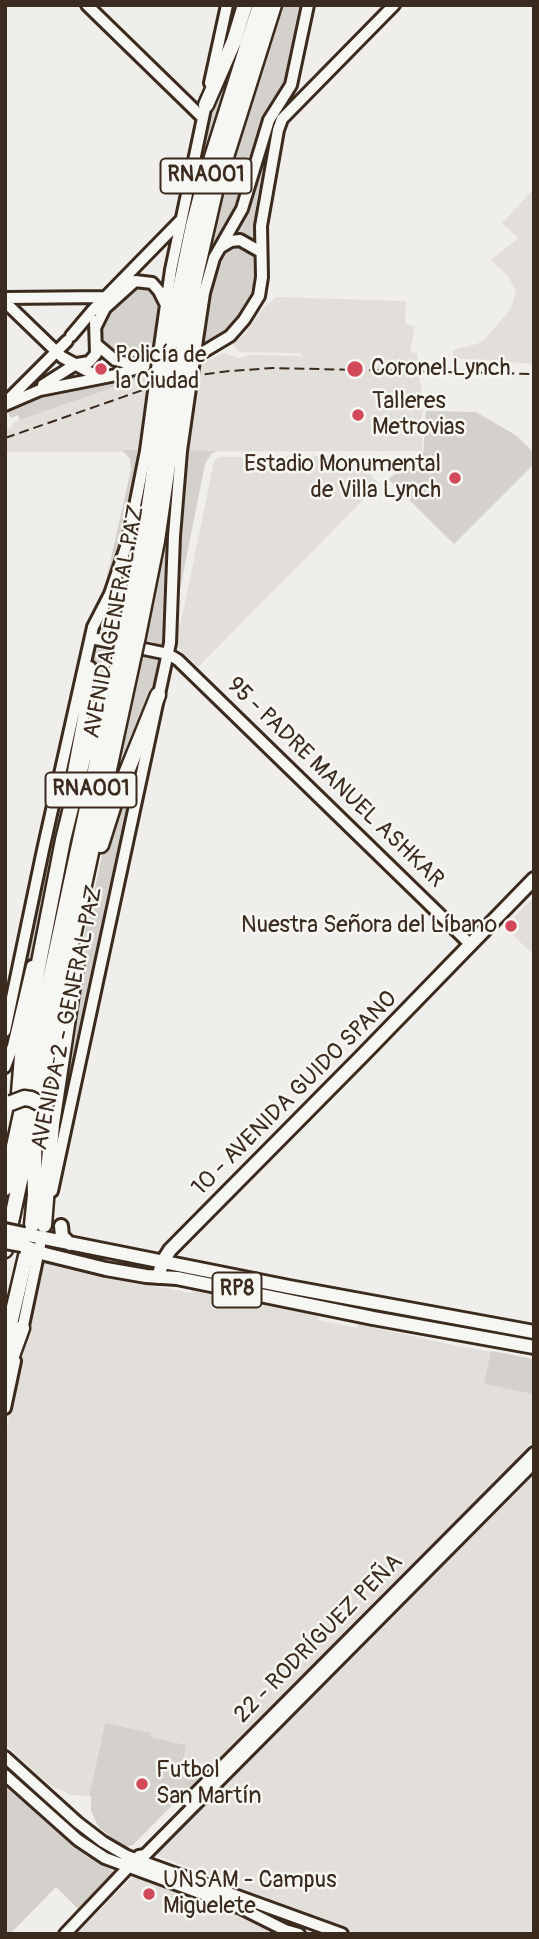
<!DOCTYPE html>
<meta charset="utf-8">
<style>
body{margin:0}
#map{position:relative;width:539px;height:1939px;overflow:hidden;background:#efeeea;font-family:Pangolin,sans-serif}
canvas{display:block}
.frame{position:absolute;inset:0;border:7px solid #3b2a1e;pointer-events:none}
</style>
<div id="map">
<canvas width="539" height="1939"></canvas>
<div class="frame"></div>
</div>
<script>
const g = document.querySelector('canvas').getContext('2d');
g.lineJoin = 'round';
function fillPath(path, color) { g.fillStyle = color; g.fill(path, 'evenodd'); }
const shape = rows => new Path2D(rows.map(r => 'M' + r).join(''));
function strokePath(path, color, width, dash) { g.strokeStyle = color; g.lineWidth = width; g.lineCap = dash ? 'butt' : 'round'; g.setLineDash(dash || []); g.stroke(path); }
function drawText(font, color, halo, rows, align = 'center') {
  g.font = font + ' Pangolin,sans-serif'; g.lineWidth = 5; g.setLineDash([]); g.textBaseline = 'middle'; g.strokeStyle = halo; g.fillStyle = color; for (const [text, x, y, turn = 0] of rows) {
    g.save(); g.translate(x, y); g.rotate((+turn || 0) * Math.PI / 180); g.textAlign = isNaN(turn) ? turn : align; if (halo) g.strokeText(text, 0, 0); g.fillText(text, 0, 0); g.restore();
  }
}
const built = shape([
 [534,189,534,364,453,358,453,350,477,344,485,339,510,310,516,293,509,277,491,260,518,238,502,223],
 [276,297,406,301,405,324,415,326,410,352,417,353,422,397,422,451,5,452,5,430,13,426,12,423,150,375,198,364,224,353,239,358,251,355,301,356,301,353,294,353,239,352,233,344,246,333,262,309],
 [348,456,356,459,379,484,198,667,174,644,184,608,214,461,220,457],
 [533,898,534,899,534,955,504,927],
 [47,1262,97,1275,191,1293,193,1287,198,1288,317,1314,319,1320,357,1328,358,1324,457,1346,534,1359,534,1441,205,1772,204,1767,183,1762,186,1745,150,1737,151,1733,105,1723,89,1796,71,1795,47,1783,5,1744,5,1440,12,1398,42,1265],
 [534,1474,534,1934,359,1934,159,1856,156,1852],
 [136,1877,245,1917,277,1934,76,1934,132,1878]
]);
const green = shape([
 [251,5,232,72,190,201,215,92],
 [283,5,306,5,291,80,235,216,215,247,211,247,228,178],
 [290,95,292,99,277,114,273,125,257,198,254,243,243,238,231,237,251,208,247,205,271,124,276,112],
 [238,244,254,254,256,283,251,298,235,322,224,334,202,349,210,285,224,250,228,246],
 [136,284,152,286,160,304,155,357,141,359,117,356,101,342,99,331,103,314],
 [150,373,150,375,20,420,18,415,11,418,7,411,35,395,37,398,44,397,43,392],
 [426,411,476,412,517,436,534,453,534,464,454,544,388,479,423,455],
 [122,450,141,450,124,537,105,594,103,594,131,469,130,459],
 [187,450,217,451,211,454,205,464,180,589,177,588,179,520],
 [175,473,167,632,165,640,159,646,151,641,144,642,166,536],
 [143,496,117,637,111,632,109,635,102,634,100,626,130,543],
 [114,648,112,656,85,736,94,657,97,649,108,650],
 [141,654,146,658,151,656,158,658,154,681,156,682,115,785],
 [79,710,61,829,39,930,28,966,12,1036,6,1052],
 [144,738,52,1174,85,931,105,843],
 [491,1351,534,1359,534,1394,484,1384],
 [105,1723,151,1733,151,1737,186,1745,183,1762,204,1767,205,1772,133,1845,126,1847,112,1839,98,1826,91,1811,91,1797,89,1796],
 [5,1784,77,1849,113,1871,113,1875,79,1910,56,1887,10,1934,5,1934]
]);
const secondary = shape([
 [87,5,203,118],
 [210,83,227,5],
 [221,247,231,241,240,240,261,252],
 [5,298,105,297],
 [5,302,62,357,100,378],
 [96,326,105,308,135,281,152,283,159,291,165,303],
 [71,336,93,310,180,221],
 [96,344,115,360,139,366],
 [195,353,204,293,214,258,242,209,269,120,291,85,308,5],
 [159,354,171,270,207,99],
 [200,354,230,336,244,320,259,296,262,277,261,226,278,130,282,119,394,5],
 [77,364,89,362,96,354,95,321],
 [43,385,76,364],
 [7,401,67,341],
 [5,405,40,390,116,375,146,365],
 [91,638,168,654,178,660,471,945],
 [71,782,87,697,90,667],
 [5,1031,43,850,93,627,110,594,128,541,146,451],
 [5,1067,13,1046,32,966],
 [52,1191,170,643,174,536,181,451],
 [21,1335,40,1245],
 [5,1408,15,1361],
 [5,1757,77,1822,103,1842,127,1856,342,1934],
 [5,1775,78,1840,105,1858,241,1908,285,1930,299,1934],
 [188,1801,534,1453],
 [65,1934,139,1856,145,1855,534,1463]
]);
const primary = shape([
 [61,1226,62,1236,70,1244],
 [24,1234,289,1287,534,1332],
 [22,1245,45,1254,106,1269,146,1276,177,1278,373,1318,534,1347],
 [158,1277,163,1261,170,1250,361,1057,534,879]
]);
const highway = shape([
 [206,105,234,41,245,5],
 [184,348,195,279,215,192,274,5],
 [170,351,179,294,193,226,206,176,260,5],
 [125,634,145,532,157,451],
 [138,636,157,541,170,451],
 [101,845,115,801,158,695],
 [19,1093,23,1044,63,840,83,759,105,693],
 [5,1188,121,650],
 [32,1225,35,1195,34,1146],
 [44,1225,52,1124,77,958],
 [5,1250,134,654],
 [5,1345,26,1256],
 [5,1375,22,1328]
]);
const rail = shape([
 [5,438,166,382,183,377,230,371,273,368,534,374]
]);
const secondaryBridge = shape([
 [146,451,159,354],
 [181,451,195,353]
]);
const primaryBridge = shape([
 [5,1230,24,1234],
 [5,1242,22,1245]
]);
const highwayBridge = shape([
 [157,451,170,351],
 [170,451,184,348],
 [121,650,125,634],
 [134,654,138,636],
 [11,1103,24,1098,31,1099,43,1105,47,1111]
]);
const markers = [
 [101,369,7,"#d1495b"],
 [355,369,9,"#d1495b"],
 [358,415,7,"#d1495b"],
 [455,478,7,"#d1495b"],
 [511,926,7,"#d1495b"],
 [142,1784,7,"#d1495b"],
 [149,1894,7,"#d1495b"]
];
const shields = [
 [206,176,91],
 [91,790,91],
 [237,1290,49]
];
const shieldNames = [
 ["RNA001",206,176],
 ["RNA001",91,790],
 ["RP8",237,1290]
];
const poiNames = [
 ["Policía de",115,356],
 ["la Ciudad",115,382],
 ["Coronel Lynch",371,369],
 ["Talleres",372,402],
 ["Metrovias",372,428],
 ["Estadio Monumental",441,465,"right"],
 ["de Villa Lynch",441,491,"right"],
 ["Nuestra Señora del Líbano",497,926,"right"],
 ["Futbol",156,1771],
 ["San Martín",156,1797],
 ["UNSAM - Campus",163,1881],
 ["Miguelete",163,1907]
];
const streetNames = [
 ["AVENIDA GENERAL PAZ",115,622,-79],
 ["95 - PADRE MANUEL ASHKAR",335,783,44],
 ["AVENIDA 2 - GENERAL PAZ",68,1018,-78],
 ["10 - AVENIDA GUIDO SPANO",295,1094,-45],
 ["22 - RODRÍGUEZ PEÑA",319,1639,-45]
];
fillPath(built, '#e2dfdb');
fillPath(green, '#d4d1cc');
strokePath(secondary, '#3b2a1e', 16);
strokePath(primary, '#3b2a1e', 18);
strokePath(highway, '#3b2a1e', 19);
strokePath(secondary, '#f6f6f2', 10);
strokePath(primary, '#f6f6f2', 12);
strokePath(highway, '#f6f6f2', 14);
strokePath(rail, '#3b2a1e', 2, [10, 5]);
strokePath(secondaryBridge, '#3b2a1e', 16, []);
strokePath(primaryBridge, '#3b2a1e', 18, []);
strokePath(highwayBridge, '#3b2a1e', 19, []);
strokePath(secondaryBridge, '#f6f6f2', 10);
strokePath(primaryBridge, '#f6f6f2', 12);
strokePath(highwayBridge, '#f6f6f2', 14);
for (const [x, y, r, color] of markers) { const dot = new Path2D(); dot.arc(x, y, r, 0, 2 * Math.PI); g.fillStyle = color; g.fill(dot); strokePath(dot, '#f6f6f2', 2.5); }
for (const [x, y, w] of shields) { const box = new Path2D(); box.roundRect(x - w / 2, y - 17.5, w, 35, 5); g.fillStyle = '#f6f6f2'; g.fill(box); strokePath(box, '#3b2a1e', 2); }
drawText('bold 21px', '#3b2a1e', null, shieldNames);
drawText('23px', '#3b2a1e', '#f6f6f2', poiNames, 'left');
drawText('23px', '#3b2a1e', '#f6f6f2', streetNames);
</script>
